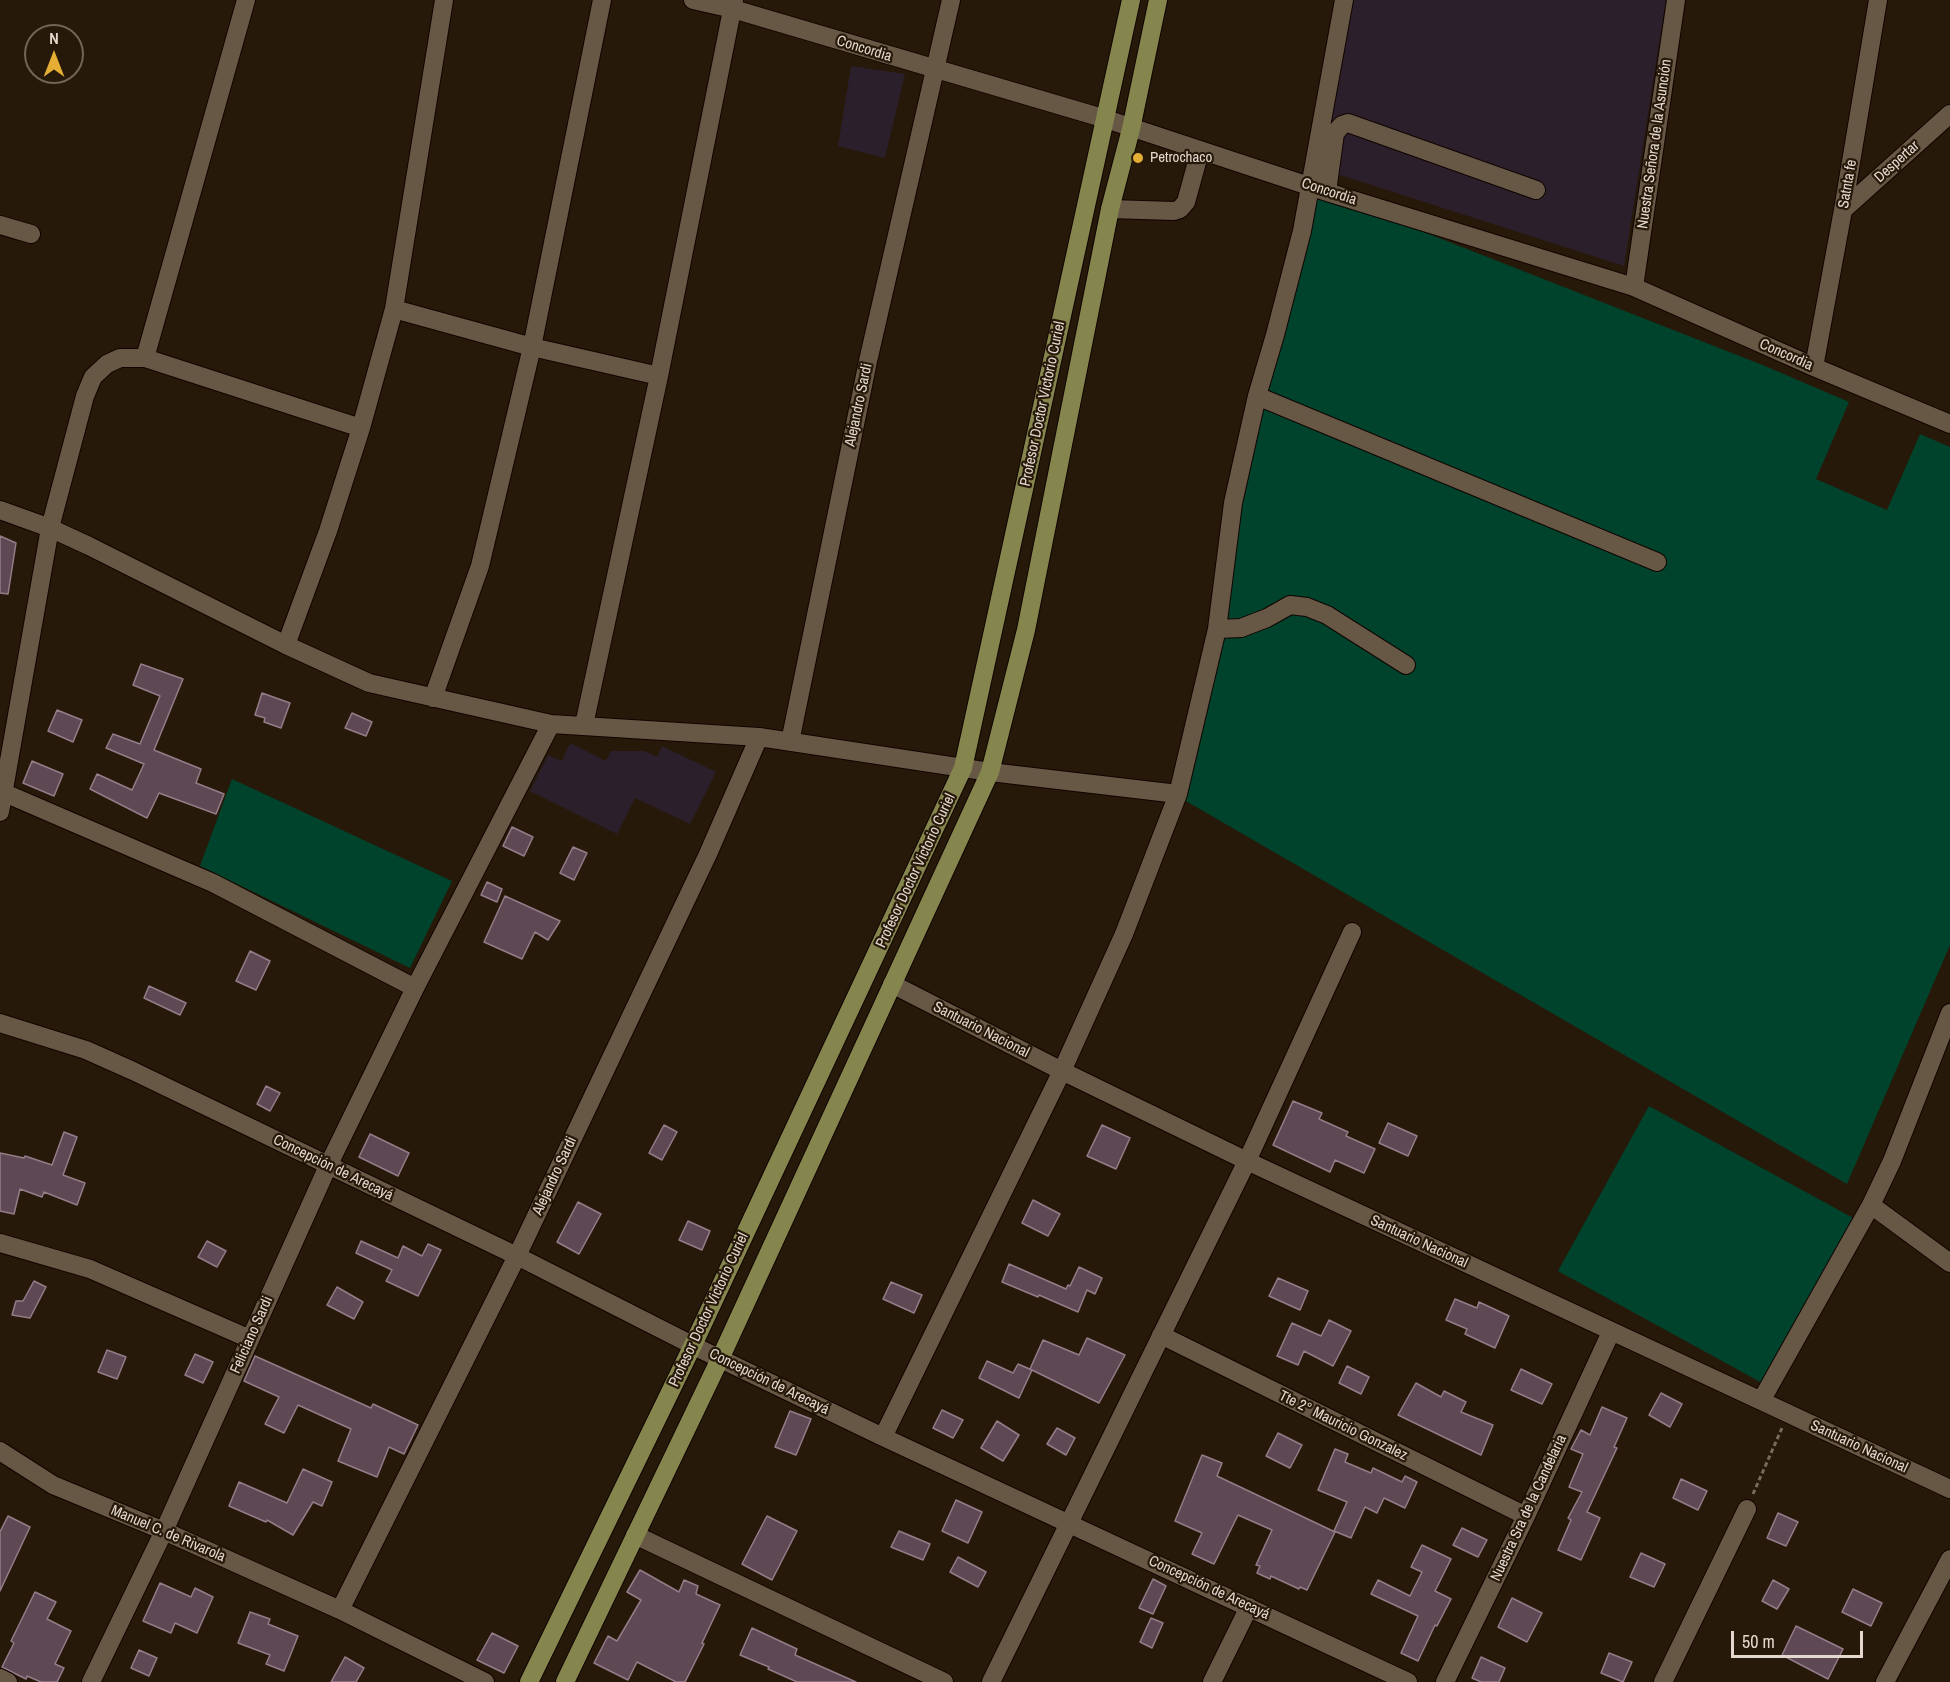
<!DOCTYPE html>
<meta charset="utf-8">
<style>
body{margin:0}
#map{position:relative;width:1950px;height:1682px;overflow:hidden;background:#271909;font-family:"Archivo Narrow",sans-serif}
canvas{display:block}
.north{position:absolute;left:24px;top:24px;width:60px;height:60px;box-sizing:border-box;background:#271909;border:2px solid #726558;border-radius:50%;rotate:0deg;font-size:16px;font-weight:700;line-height:24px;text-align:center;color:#e2d8ce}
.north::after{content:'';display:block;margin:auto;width:21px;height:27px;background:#e4ae35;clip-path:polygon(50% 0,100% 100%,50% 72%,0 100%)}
.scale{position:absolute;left:1731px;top:1631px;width:132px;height:27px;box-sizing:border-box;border:3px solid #e2d8ce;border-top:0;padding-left:8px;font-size:18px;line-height:21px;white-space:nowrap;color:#e2d8ce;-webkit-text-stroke:4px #271909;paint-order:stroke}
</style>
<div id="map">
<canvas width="1950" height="1682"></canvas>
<div class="north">N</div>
<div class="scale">50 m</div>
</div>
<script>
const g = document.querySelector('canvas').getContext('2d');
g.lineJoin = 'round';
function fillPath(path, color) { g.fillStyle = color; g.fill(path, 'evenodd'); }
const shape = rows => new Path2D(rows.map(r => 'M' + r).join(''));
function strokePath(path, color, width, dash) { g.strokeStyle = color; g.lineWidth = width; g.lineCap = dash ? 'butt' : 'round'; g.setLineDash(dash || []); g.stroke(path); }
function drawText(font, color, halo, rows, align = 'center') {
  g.font = font + ' "Archivo Narrow",sans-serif'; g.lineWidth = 4.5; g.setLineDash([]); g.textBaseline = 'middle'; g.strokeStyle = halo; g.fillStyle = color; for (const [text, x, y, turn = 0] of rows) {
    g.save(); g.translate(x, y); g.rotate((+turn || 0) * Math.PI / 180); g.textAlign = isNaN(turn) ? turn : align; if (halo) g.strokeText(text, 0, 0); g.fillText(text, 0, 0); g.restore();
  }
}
const industrial = shape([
 [1344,0,1666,0,1624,266,1309,165],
 [851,66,905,74,885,158,838,146],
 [570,743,606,761,611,751,645,751,657,757,662,746,716,772,690,824,635,798,617,834,530,791,548,755,562,761]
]);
const green = shape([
 [1304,185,1765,366,1849,402,1816,479,1887,510,1920,434,1950,447,1950,945,1847,1184,1179,797],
 [232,779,452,881,410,968,200,866],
 [1649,1106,1855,1219,1764,1384,1558,1271]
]);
const building = shape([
 [0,536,16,543,8,594,0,593,0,536],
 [141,664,183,679,154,750,201,769,196,783,224,794,216,814,159,793,147,818,90,789,97,774,132,790,144,764,106,748,113,734,140,744,160,696,133,685,141,664],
 [262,693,290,703,281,728,264,722,265,718,255,715,262,693],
 [57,710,82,720,73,742,48,731,57,710],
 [352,713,372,722,366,736,345,728,352,713],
 [32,761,63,774,54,796,23,783,32,761],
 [512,827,533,837,524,856,503,846,512,827],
 [573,847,587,853,574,880,560,873,573,847],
 [487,882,502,889,497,902,481,895,487,882],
 [505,896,560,921,548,940,535,932,522,959,484,942,505,896],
 [250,951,270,961,256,990,236,981,250,951],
 [149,986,186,1003,180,1015,144,998,149,986],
 [266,1086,280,1093,270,1111,257,1104,266,1086],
 [1293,1101,1322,1113,1319,1119,1348,1132,1346,1136,1375,1149,1364,1173,1335,1160,1330,1172,1273,1145,1293,1101],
 [1388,1123,1417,1136,1408,1156,1379,1143,1388,1123],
 [664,1125,677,1132,662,1160,649,1153,664,1125],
 [1102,1125,1130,1138,1116,1169,1087,1156,1102,1125],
 [64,1132,77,1137,63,1175,85,1183,77,1205,44,1192,42,1197,20,1189,14,1214,0,1211,0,1153,24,1158,25,1156,52,1165,64,1132],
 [370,1134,409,1153,398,1176,359,1157,370,1134],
 [1033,1200,1060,1214,1048,1236,1022,1223,1033,1200],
 [578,1202,601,1214,579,1254,557,1242,578,1202],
 [688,1221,710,1231,702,1250,679,1240,688,1221],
 [207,1241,226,1251,217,1267,198,1257,207,1241],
 [361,1241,398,1258,403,1246,422,1256,428,1244,441,1250,418,1296,386,1281,392,1270,356,1253,361,1241],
 [1009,1264,1066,1289,1068,1285,1070,1286,1079,1267,1102,1278,1095,1294,1087,1290,1078,1312,1039,1295,1038,1297,1002,1282,1009,1264],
 [1278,1278,1308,1291,1300,1310,1269,1296,1278,1278],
 [34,1281,46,1287,30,1318,12,1315,16,1301,23,1301,34,1281],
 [891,1282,922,1295,914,1313,883,1299,891,1282],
 [337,1287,363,1302,354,1319,327,1305,337,1287],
 [1455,1299,1477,1308,1479,1302,1509,1316,1495,1348,1465,1334,1467,1329,1446,1320,1455,1299],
 [1329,1320,1351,1331,1333,1366,1304,1351,1298,1365,1277,1356,1292,1323,1321,1336,1329,1320],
 [1087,1338,1125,1355,1099,1403,1030,1369,1043,1340,1079,1355,1087,1338],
 [107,1350,126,1357,117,1379,98,1372,107,1350],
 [195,1354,213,1362,203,1383,185,1375,195,1354],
 [255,1356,371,1408,373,1404,418,1425,404,1454,389,1447,377,1477,338,1461,351,1429,298,1405,284,1433,265,1424,279,1397,244,1381,255,1356],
 [987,1361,1013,1373,1018,1364,1032,1370,1019,1398,979,1378,987,1361],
 [1347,1366,1369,1377,1361,1394,1339,1383,1347,1366],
 [1521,1369,1552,1384,1542,1404,1511,1390,1521,1369],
 [1416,1383,1441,1397,1444,1391,1466,1402,1461,1412,1493,1425,1481,1455,1398,1415,1416,1383],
 [1661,1393,1682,1404,1670,1427,1649,1415,1661,1393],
 [1602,1407,1627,1418,1614,1447,1617,1448,1587,1512,1600,1518,1581,1560,1558,1550,1571,1520,1568,1518,1582,1492,1569,1487,1583,1454,1571,1449,1581,1430,1590,1435,1602,1407],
 [942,1410,963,1420,953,1438,933,1428,942,1410],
 [790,1411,811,1419,796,1455,775,1447,790,1411],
 [997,1421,1019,1435,1003,1461,981,1448,997,1421],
 [1057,1428,1075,1438,1066,1455,1047,1444,1057,1428],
 [1278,1433,1302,1445,1290,1468,1266,1456,1278,1433],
 [1335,1449,1348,1454,1345,1462,1371,1473,1373,1468,1402,1482,1405,1476,1417,1482,1405,1508,1384,1498,1377,1513,1365,1507,1351,1538,1334,1531,1347,1502,1318,1490,1335,1449],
 [1202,1455,1222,1463,1217,1476,1335,1532,1307,1590,1300,1587,1299,1589,1271,1576,1270,1579,1257,1573,1260,1566,1256,1565,1272,1530,1238,1515,1214,1564,1192,1554,1202,1533,1175,1521,1202,1455],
 [303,1469,332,1482,322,1506,313,1502,293,1535,267,1520,266,1522,229,1506,239,1482,287,1503,303,1469],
 [1681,1479,1707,1491,1698,1510,1673,1498,1681,1479],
 [956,1500,982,1512,968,1543,942,1531,956,1500],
 [1778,1513,1798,1522,1786,1546,1767,1538,1778,1513],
 [8,1516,30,1527,0,1591,0,1532,8,1516],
 [767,1516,797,1531,772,1580,742,1564,767,1516],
 [1462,1528,1487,1540,1478,1557,1453,1545,1462,1528],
 [899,1531,930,1544,923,1560,891,1547,899,1531],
 [1422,1545,1451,1559,1435,1591,1451,1599,1437,1626,1435,1625,1418,1661,1401,1653,1418,1616,1371,1594,1378,1580,1410,1596,1422,1572,1411,1567,1422,1545],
 [1641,1553,1665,1564,1654,1587,1630,1577,1641,1553],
 [958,1557,986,1572,978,1587,950,1572,958,1557],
 [640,1570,679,1592,684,1580,698,1586,696,1594,720,1605,702,1643,704,1644,685,1682,676,1682,637,1662,628,1680,594,1663,608,1636,617,1641,641,1600,627,1592,640,1570],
 [1153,1579,1166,1586,1153,1614,1139,1608,1153,1579],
 [1773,1580,1789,1589,1777,1609,1762,1601,1773,1580],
 [160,1583,191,1597,195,1588,213,1597,197,1633,175,1623,171,1633,143,1621,160,1583],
 [1853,1589,1882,1603,1871,1626,1842,1612,1853,1589],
 [35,1592,56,1602,47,1619,71,1631,55,1664,64,1668,57,1682,41,1682,27,1676,26,1679,2,1667,14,1643,11,1641,35,1592],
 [1512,1598,1542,1613,1527,1642,1498,1627,1512,1598],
 [250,1612,270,1619,268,1624,298,1636,284,1671,266,1664,270,1655,238,1643,250,1612],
 [1151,1618,1163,1623,1152,1648,1140,1642,1151,1618],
 [1796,1626,1843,1649,1828,1679,1782,1655,1796,1626],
 [752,1628,797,1649,795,1655,856,1682,797,1682,768,1669,769,1667,740,1655,752,1628],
 [492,1633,518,1646,504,1673,477,1660,492,1633],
 [139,1650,157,1658,149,1676,131,1668,139,1650],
 [1609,1653,1632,1662,1623,1682,1601,1673,1609,1653],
 [345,1657,364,1668,356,1682,331,1682,345,1657],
 [1481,1657,1505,1668,1499,1682,1481,1682,1472,1678,1481,1657]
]);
const path = shape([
 [1753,1494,1782,1428]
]);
const minor = shape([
 [693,0,733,9,1106,119,1327,192,1634,287,1814,367,1950,424],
 [1327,192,1335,133,1342,125,1348,123,1536,190],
 [1110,209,1174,211,1180,209,1186,202,1200,151],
 [1843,210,1950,114],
 [0,225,31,234],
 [1634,287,1676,0],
 [394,309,532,347,659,376],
 [145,358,246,0],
 [1814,367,1843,210,1878,0],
 [1257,396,1657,562],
 [0,510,50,528,89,546,286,645,369,683,551,724,759,737,990,772,1178,794],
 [1217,629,1241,628,1267,618,1290,605,1307,607,1327,615,1406,665],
 [286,645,328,531,361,428,394,309,444,0],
 [433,698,480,566,532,347,602,0],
 [584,725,659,376,734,0],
 [790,742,868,361,951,0],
 [0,791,213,883,415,988],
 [0,812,50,528,85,396,93,377,107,364,120,358,145,358,361,428],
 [892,984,1062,1071,1247,1161,1950,1489],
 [1950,1013,1892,1161,1871,1205,1950,1263],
 [0,1023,86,1050,133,1071,517,1256,702,1350,883,1437,1408,1682],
 [0,1243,90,1269,250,1339],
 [1161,1335,1526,1516],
 [1761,1401,1871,1205],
 [883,1437,1062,1071,1124,934,1178,794,1217,629,1233,503,1257,396,1275,335,1302,231,1344,0],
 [0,1451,53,1485,164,1531,340,1610,485,1682],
 [635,1535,944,1682],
 [340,1610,517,1256,708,854,759,737],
 [0,1678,8,1682],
 [91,1682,164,1531,328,1166,415,988,551,724],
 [991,1682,1247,1161,1352,932],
 [1212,1682,1249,1607],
 [1445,1682,1526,1516,1611,1332],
 [1663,1682,1747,1509],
 [1885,1682,1950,1559]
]);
const major = shape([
 [529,1682,693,1345,963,768,1131,0],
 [565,1682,720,1359,990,772,1026,630,1110,209,1131,129,1158,0]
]);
const markers = [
 [1138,158,6,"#e4ae35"]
];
const streetNames = [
 ["Concordia",864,49,17],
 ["Nuestra Señora de la Asunción",1655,144,-82],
 ["Despertar",1897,162,-42],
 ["Satnta fe",1848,184,-80],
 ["Concordia",1329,192,18],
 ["Concordia",1786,355,24],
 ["Profesor Doctor Victorio Curiel",1043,404,-78],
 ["Alejandro Sardi",859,405,-78],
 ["Profesor Doctor Victorio Curiel",916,871,-65],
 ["Santuario Nacional",981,1030,27],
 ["Concepción de Arecayá",333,1168,26],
 ["Alejandro Sardi",555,1176,-65],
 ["Santuario Nacional",1419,1242,25],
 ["Profesor Doctor Victorio Curiel",709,1310,-65],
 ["Feliciano Sardi",252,1335,-66],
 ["Concepción de Arecayá",769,1382,26],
 ["Tte 2° Mauricio Gonzalez",1343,1426,26],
 ["Santuario Nacional",1859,1447,25],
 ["Nuestra Sra de la Candelaria",1529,1508,-65],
 ["Manuel C. de Rivarola",168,1534,23],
 ["Concepción de Arecayá",1209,1588,25]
];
const poiNames = [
 ["Petrochaco",1150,158]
];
fillPath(industrial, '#2b1f2b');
fillPath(green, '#00432c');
fillPath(building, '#5d4853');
strokePath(building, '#947c89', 1.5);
strokePath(minor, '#100400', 20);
strokePath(major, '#100400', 20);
strokePath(path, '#766a5c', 3, [4.5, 3]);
strokePath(minor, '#675745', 18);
strokePath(major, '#85864e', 18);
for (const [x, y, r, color] of markers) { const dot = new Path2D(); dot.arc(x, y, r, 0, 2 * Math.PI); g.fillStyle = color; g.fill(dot); strokePath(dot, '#271909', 2); }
drawText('15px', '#e2d8ce', '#271909', streetNames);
drawText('15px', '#e2d8ce', '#271909', poiNames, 'left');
</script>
